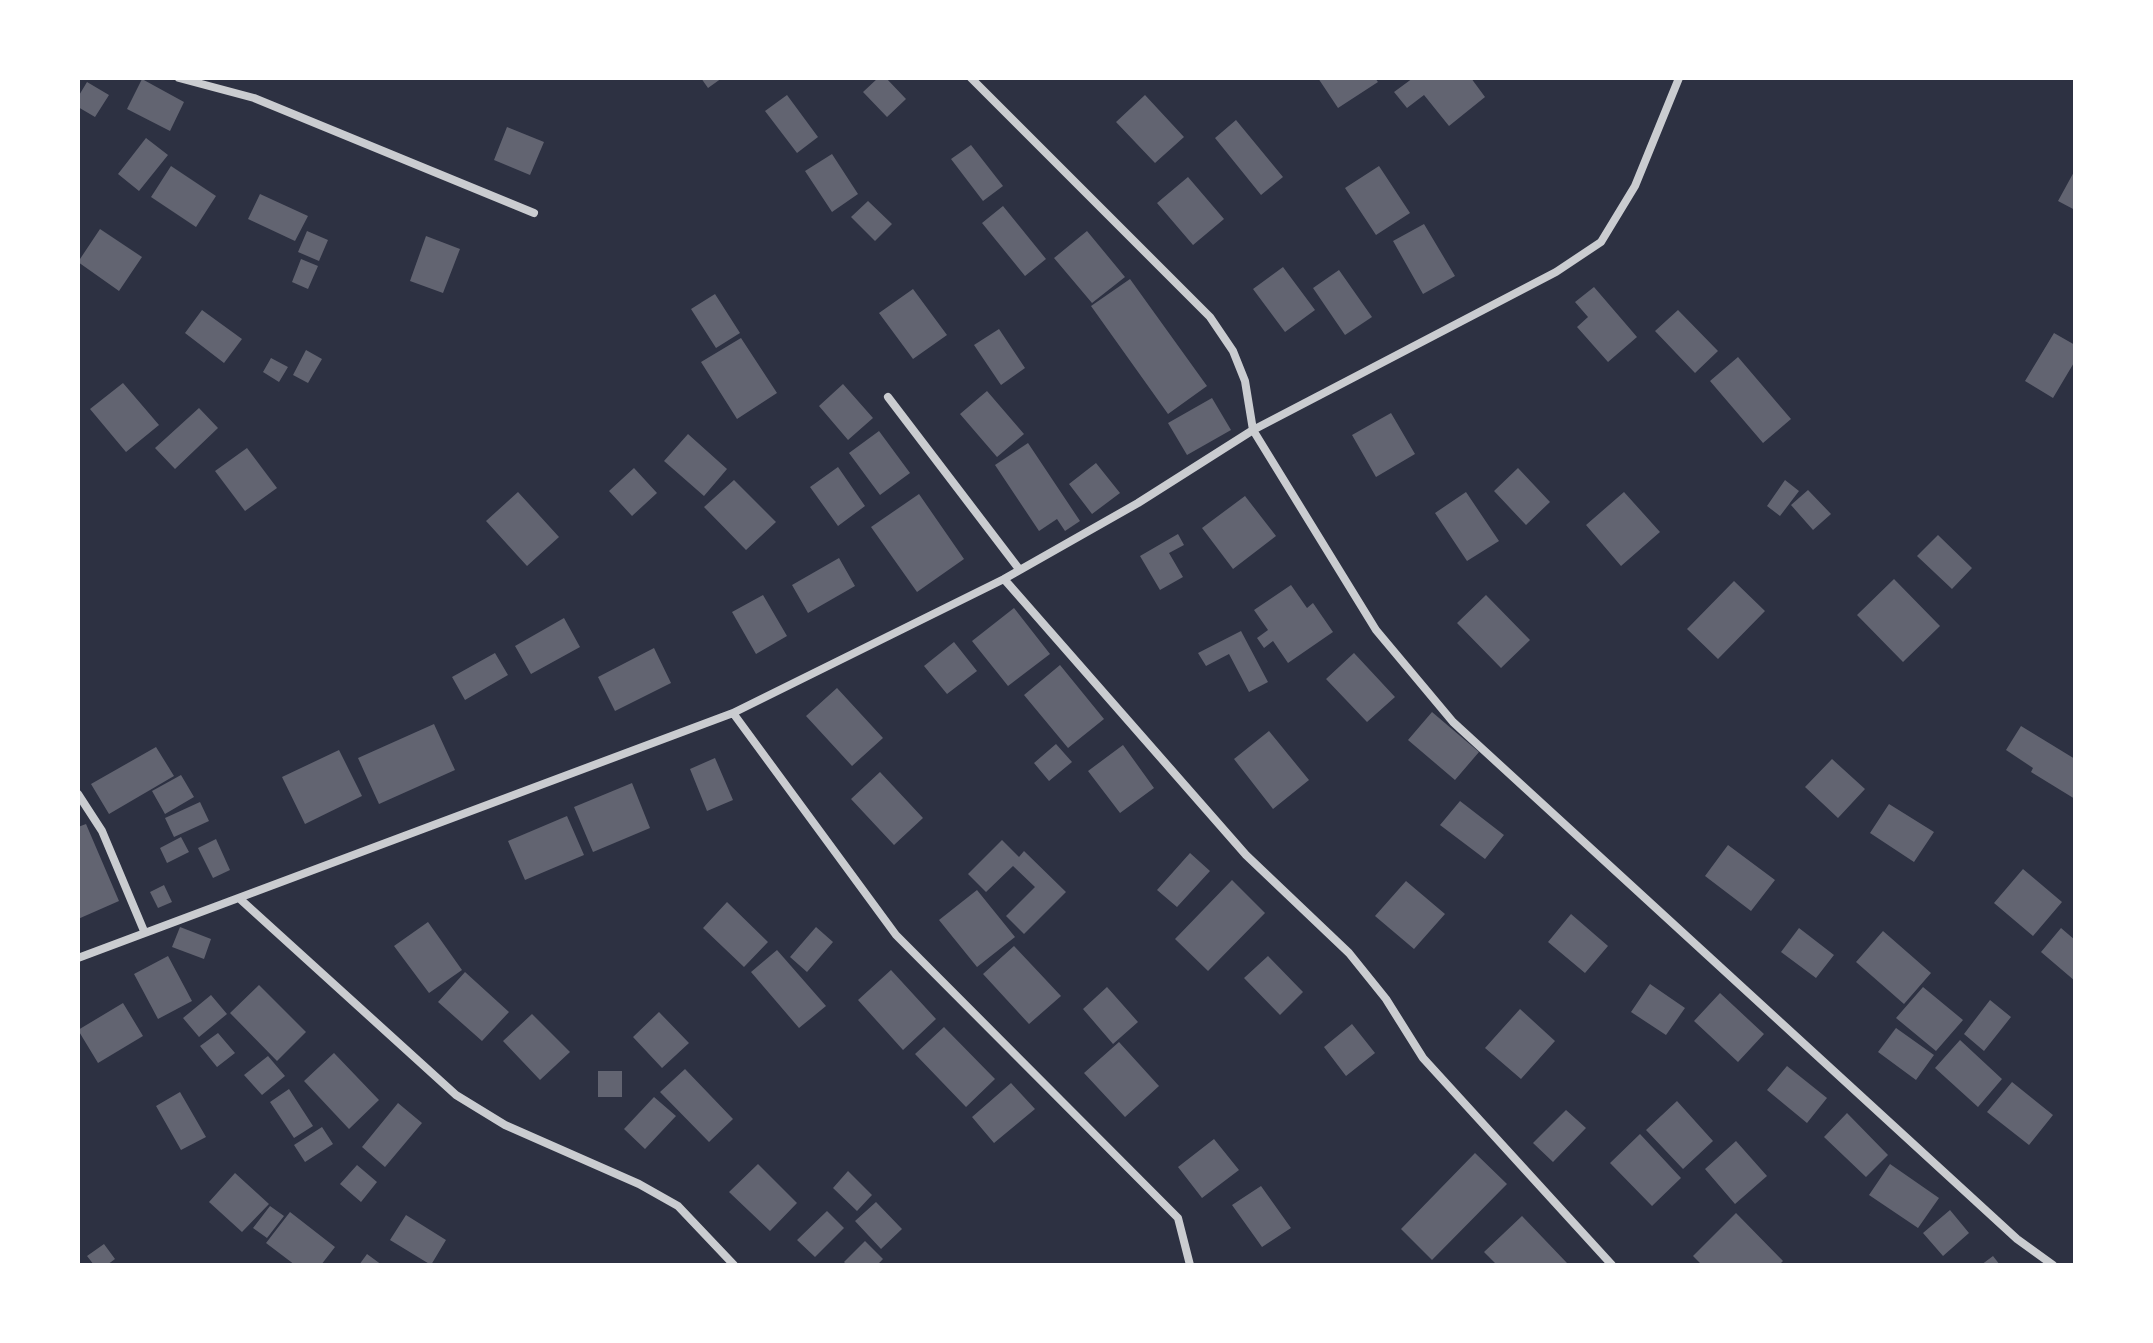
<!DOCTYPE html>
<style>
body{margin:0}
#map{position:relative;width:2153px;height:1343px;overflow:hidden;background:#2d3142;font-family:"PT Serif",serif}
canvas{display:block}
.frame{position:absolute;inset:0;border:80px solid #fff;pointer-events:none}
</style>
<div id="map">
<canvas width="2153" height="1343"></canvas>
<div class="frame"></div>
</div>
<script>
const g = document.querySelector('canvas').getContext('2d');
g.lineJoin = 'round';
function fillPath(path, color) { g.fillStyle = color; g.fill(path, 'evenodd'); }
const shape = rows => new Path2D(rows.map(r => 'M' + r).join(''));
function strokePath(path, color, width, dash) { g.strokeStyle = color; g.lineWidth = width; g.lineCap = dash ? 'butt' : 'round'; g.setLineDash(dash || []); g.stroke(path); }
const building = shape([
 [701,78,722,78,708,88],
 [878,78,886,78,906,99,887,117,863,92],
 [1318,78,1375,78,1378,82,1338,108],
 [1413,78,1471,78,1485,97,1449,126,1424,95,1407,108,1394,92],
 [142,79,184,102,170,131,127,109],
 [87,82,109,95,95,117,78,107,78,97],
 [787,95,818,137,797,153,765,111],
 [1145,95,1184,137,1155,163,1116,122],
 [1236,120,1283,177,1261,195,1215,138],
 [507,127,544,142,530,175,494,160],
 [146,138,168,155,139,191,118,174],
 [971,145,1003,186,983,201,951,159],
 [832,154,858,194,832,212,805,171],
 [171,166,216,196,196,227,151,197],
 [1379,166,1410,213,1376,235,1345,188],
 [2075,170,2075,210,2058,201],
 [1188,177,1224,219,1193,245,1157,203],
 [260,194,308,216,295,241,248,219],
 [868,201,892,224,875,241,851,217],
 [1003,206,1046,259,1025,276,982,223],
 [1424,224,1455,276,1423,294,1393,241],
 [100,229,142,257,119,291,78,262],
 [307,231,328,240,319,261,298,252],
 [1087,231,1125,277,1092,303,1054,258],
 [426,236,460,249,443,293,410,281],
 [301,259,318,266,308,289,292,282],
 [1283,267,1315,310,1285,332,1253,289],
 [1339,270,1372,317,1345,335,1313,288],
 [1130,279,1207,386,1168,414,1091,306],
 [1594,287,1637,337,1608,362,1577,327,1588,317,1575,302],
 [913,289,947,335,913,359,879,313],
 [715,294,740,333,716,348,691,309],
 [202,310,242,339,224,363,185,333],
 [1678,310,1718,351,1695,373,1655,331],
 [999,329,1025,368,1001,385,974,345],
 [2054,333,2075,345,2075,361,2053,398,2025,381],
 [741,338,777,393,737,419,701,362],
 [306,350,322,359,308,383,293,375],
 [1738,357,1791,419,1763,443,1710,381],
 [271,358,288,367,279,382,263,372],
 [123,383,159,425,126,452,90,409],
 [843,384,873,418,848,440,819,406],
 [987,391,1024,434,997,457,960,414],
 [1212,398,1231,430,1187,455,1168,423],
 [199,408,218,428,175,469,155,448],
 [1391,413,1415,454,1376,477,1352,435],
 [879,431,910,473,880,495,849,453],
 [688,434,727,469,704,496,664,461],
 [1028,443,1080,521,1065,531,1057,519,1039,531,995,465],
 [247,448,277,488,245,511,215,471],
 [1096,463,1120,493,1092,514,1069,484],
 [838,467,865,506,838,526,810,487],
 [634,468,657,493,632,516,609,491],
 [1518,468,1550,502,1526,525,1494,491],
 [734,480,776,522,746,550,704,507],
 [1785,480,1799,491,1780,516,1767,506],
 [1808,490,1831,514,1813,530,1791,505],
 [518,492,559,537,527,566,486,521],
 [1466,492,1499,541,1467,561,1435,513],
 [1624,492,1660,532,1621,566,1586,525],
 [919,494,964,559,917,592,871,527],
 [1245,496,1276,536,1233,569,1202,528],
 [1178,534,1184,545,1169,553,1183,577,1160,590,1140,556],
 [1938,535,1972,568,1952,589,1917,556],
 [839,558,855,586,808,613,792,585],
 [1894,579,1940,626,1903,662,1857,615],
 [1734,581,1765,611,1718,659,1687,629],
 [1291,585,1307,608,1313,603,1333,632,1288,663,1273,641,1264,648,1257,638,1268,630,1254,610],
 [763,595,787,636,756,654,732,612],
 [1486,595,1530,640,1501,668,1457,623],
 [1014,608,1050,654,1008,686,972,641],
 [564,618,580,647,531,674,515,646],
 [1241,631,1268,682,1249,692,1229,654,1206,666,1198,653],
 [954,642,977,671,947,694,924,666],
 [654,648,671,683,615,711,598,677],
 [495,653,508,675,465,700,452,677],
 [1354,653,1395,697,1367,722,1326,679],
 [1060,665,1104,719,1068,748,1024,695],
 [837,688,883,738,852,766,806,716],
 [1432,712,1479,752,1455,780,1408,740],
 [434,724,455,770,379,804,358,758],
 [2021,726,2075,759,2075,799,2031,772,2033,768,2006,750],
 [1269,731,1309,780,1273,809,1234,759],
 [1056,744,1072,762,1049,781,1034,763],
 [1123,745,1154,788,1120,813,1088,771],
 [156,747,174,776,109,814,91,784],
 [339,750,362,796,305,824,282,777],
 [715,758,733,800,707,811,690,769],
 [1832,759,1865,789,1838,818,1805,787],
 [880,772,923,818,894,845,851,799],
 [181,775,194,797,165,814,152,791],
 [632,783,650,828,593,852,574,807],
 [1460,801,1504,835,1485,859,1440,825],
 [200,802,209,821,174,837,165,818],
 [1889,804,1934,832,1914,862,1870,833],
 [567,816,584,855,525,880,508,841],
 [86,824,119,901,78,919,78,827],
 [181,837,189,852,167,863,160,848],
 [216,839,230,870,213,878,198,848],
 [1002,840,1019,857,1024,851,1066,892,1024,934,1006,916,1035,887,1013,866,986,892,968,874],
 [1728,845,1775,880,1751,911,1705,876],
 [1190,853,1210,871,1177,907,1157,890],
 [2023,869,2062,902,2033,936,1994,903],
 [1232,880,1265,913,1208,971,1175,939],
 [1406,881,1445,914,1414,949,1375,916],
 [164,885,172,902,158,908,150,892],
 [977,890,1015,937,977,967,939,920],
 [727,902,768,942,744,967,703,928],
 [1571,914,1608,946,1585,973,1548,942],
 [428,922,462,970,429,993,394,946],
 [180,927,211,939,204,959,172,947],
 [816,927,833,942,807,972,790,957],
 [1799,928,1834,955,1816,978,1781,952],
 [2061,928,2075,940,2075,981,2041,952],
 [1883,931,1931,973,1904,1004,1856,962],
 [1014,946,1061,996,1029,1024,983,974],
 [777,950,826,1006,799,1028,751,972],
 [168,956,192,1001,158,1019,134,974],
 [1268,956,1303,992,1280,1015,1244,978],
 [891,970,936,1019,903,1050,858,1000],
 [465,972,509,1012,482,1041,438,1002],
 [1650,984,1685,1008,1666,1035,1631,1012],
 [259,985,306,1032,277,1061,230,1013],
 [1107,987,1138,1022,1113,1044,1083,1009],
 [1923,987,1963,1020,1936,1051,1896,1018],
 [1720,993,1764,1034,1738,1062,1694,1021],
 [211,995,227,1014,199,1037,183,1018],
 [1990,1000,2011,1017,1984,1051,1964,1034],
 [123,1003,143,1036,98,1063,78,1030],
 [1520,1009,1555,1041,1521,1079,1485,1048],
 [659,1012,689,1043,662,1068,633,1037],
 [532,1014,570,1052,540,1080,503,1041],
 [1352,1024,1375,1053,1346,1076,1324,1047],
 [944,1027,995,1079,966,1107,915,1054],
 [1896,1028,1934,1055,1916,1080,1878,1052],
 [218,1033,235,1053,217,1067,200,1046],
 [1960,1040,2002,1079,1978,1107,1935,1068],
 [1119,1042,1159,1086,1125,1117,1084,1073],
 [334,1053,379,1100,349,1129,304,1081],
 [268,1056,285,1076,262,1095,244,1075],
 [1787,1066,1827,1098,1807,1123,1767,1090],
 [685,1069,733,1119,709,1142,660,1092],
 [598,1071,622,1071,622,1097,598,1097],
 [2012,1082,2053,1115,2029,1145,1987,1112],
 [1011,1083,1035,1109,994,1143,972,1117],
 [289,1089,313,1126,294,1138,270,1102],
 [180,1092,206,1137,181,1150,156,1106],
 [654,1097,676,1116,645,1149,624,1129],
 [1677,1101,1713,1141,1683,1169,1646,1130],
 [398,1103,422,1123,385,1167,362,1147],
 [1566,1110,1586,1128,1553,1162,1533,1143],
 [1847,1113,1888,1155,1866,1177,1824,1137],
 [322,1127,333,1144,305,1162,294,1145],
 [1640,1134,1681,1178,1652,1206,1610,1163],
 [1214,1139,1239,1170,1202,1198,1178,1167],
 [1736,1141,1767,1176,1735,1204,1705,1169],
 [1475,1153,1507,1184,1432,1260,1401,1229],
 [758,1164,797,1203,770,1231,729,1192],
 [1890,1164,1939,1198,1918,1228,1869,1195],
 [357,1165,377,1182,361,1202,340,1184],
 [848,1171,872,1195,857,1211,833,1188],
 [235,1173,269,1204,242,1232,209,1202],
 [1261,1186,1291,1228,1262,1247,1232,1205],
 [876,1202,902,1229,881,1249,855,1221],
 [270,1206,284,1216,267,1238,253,1228],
 [1950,1210,1969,1233,1943,1256,1923,1233],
 [827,1211,844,1228,815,1257,797,1240],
 [290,1212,335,1247,321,1265,295,1265,266,1243],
 [1736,1213,1783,1261,1779,1265,1702,1265,1693,1256],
 [406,1215,446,1240,431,1265,390,1240],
 [1522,1216,1567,1263,1565,1265,1497,1265,1484,1252],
 [865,1241,883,1259,877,1265,847,1265,844,1262],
 [104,1244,115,1259,107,1265,94,1265,87,1256],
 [367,1254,382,1265,359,1265],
 [1993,1256,2000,1265,1981,1265]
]);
const minor = shape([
 [179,78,254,98,534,213],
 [971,78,1210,317,1233,351,1245,381,1253,430,1376,630,1453,722,2017,1239,2053,1265],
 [888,397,1019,569],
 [1004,579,1246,855,1349,953,1386,999,1423,1058,1612,1265],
 [733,713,896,935,1178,1218,1190,1265],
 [78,794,102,831,144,931],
 [240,899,456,1095,505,1125,639,1184,678,1206,734,1265],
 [78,958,733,713,1004,579,1138,503,1253,430,1556,272,1601,242,1635,186,1679,78]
]);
fillPath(building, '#626471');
strokePath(minor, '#caccd0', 8);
</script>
